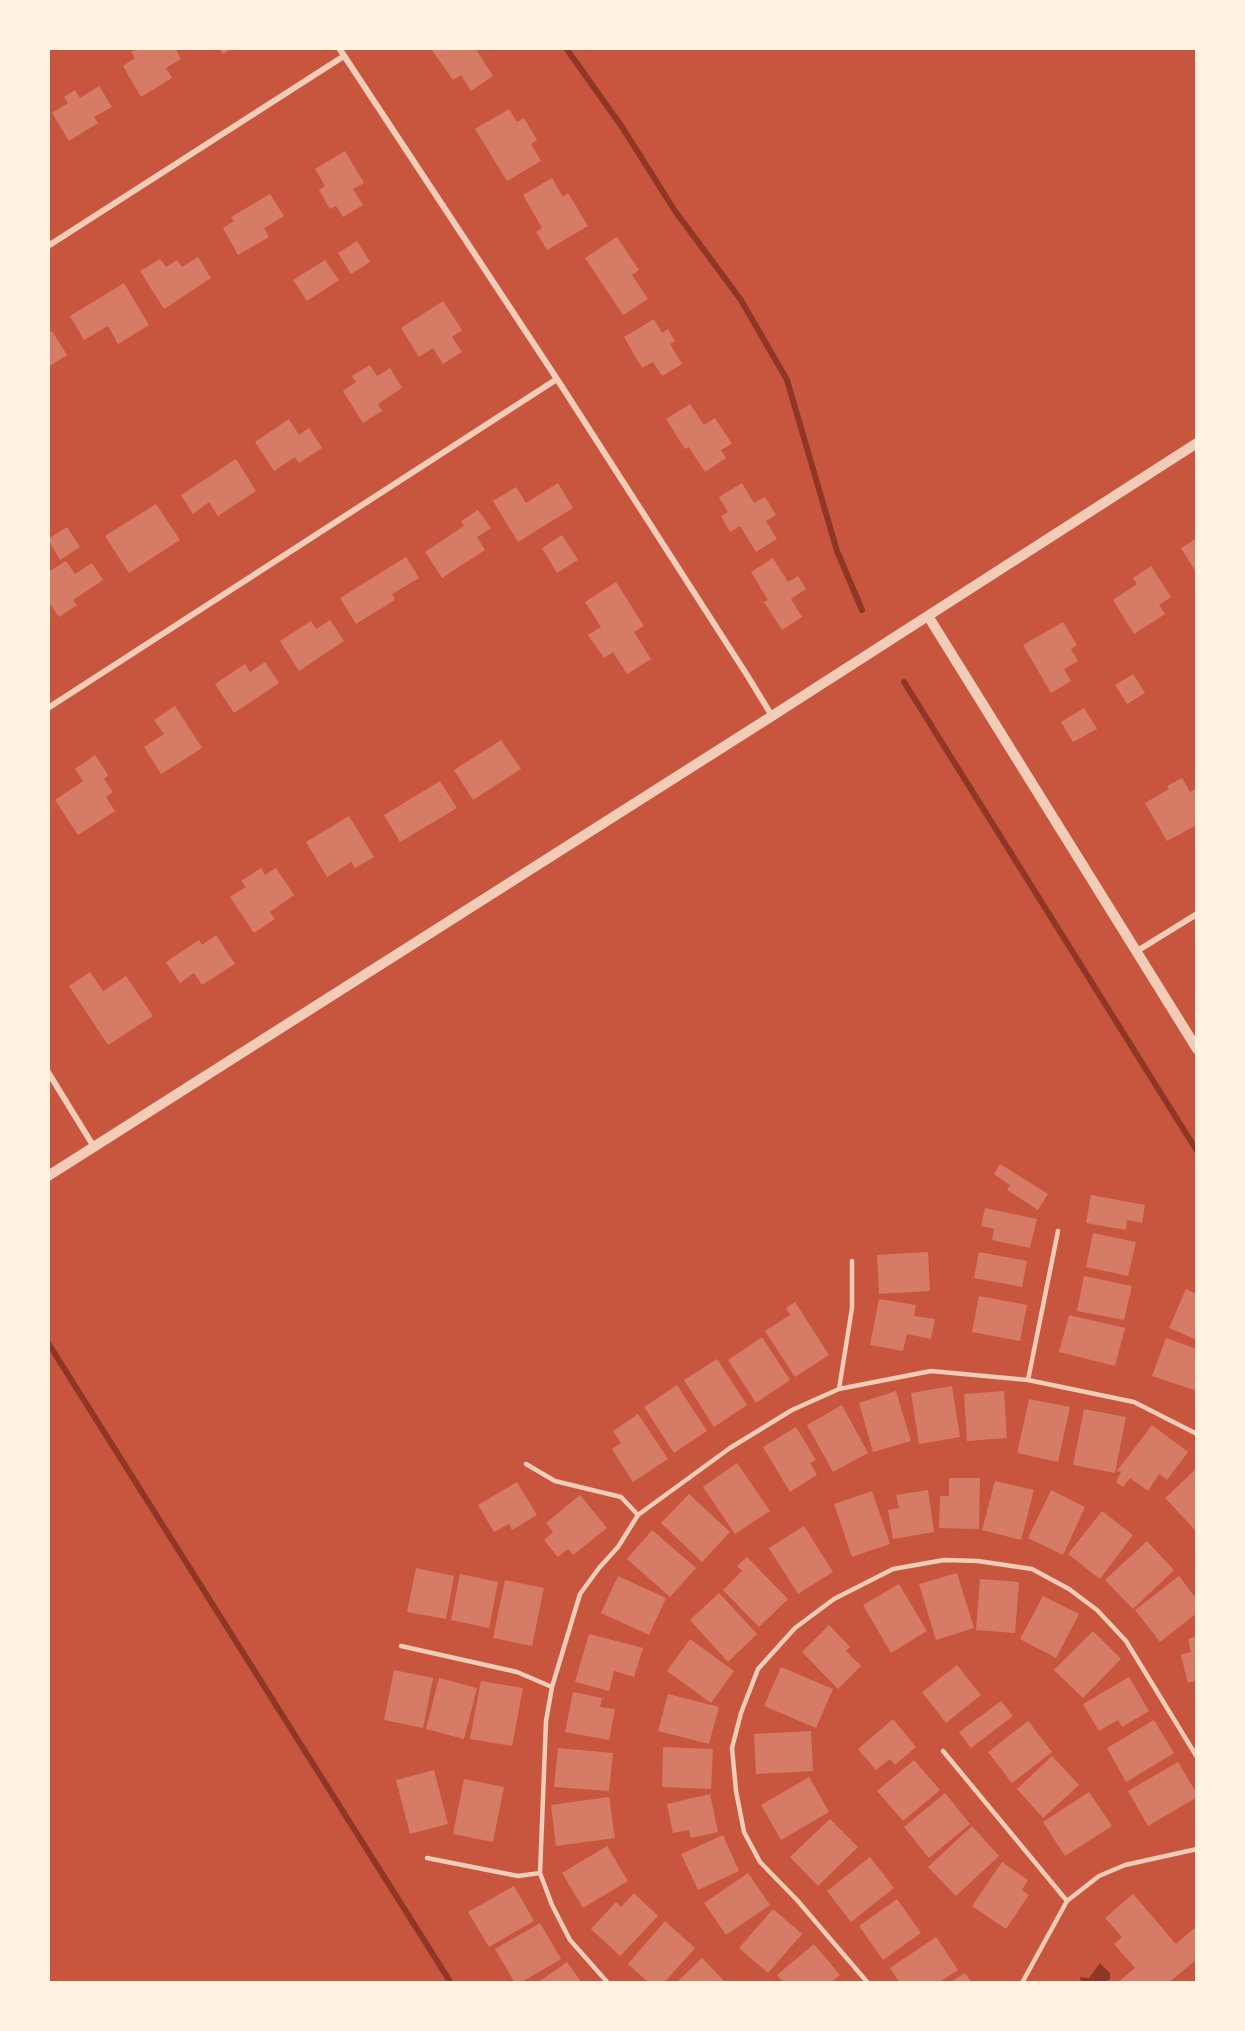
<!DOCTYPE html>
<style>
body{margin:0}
#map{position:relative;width:1245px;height:2031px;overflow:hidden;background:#c8553d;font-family:Raleway,sans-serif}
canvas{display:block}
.frame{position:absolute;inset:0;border:50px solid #fff3e0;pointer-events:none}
</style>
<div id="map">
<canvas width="1245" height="2031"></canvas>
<div class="frame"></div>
</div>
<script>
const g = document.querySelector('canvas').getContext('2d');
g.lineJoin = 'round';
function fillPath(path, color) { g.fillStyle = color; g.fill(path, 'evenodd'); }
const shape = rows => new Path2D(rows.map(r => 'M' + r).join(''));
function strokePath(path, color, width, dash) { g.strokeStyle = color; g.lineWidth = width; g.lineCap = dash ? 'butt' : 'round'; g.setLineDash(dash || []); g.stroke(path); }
const water = shape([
 [1100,1963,1110,1973,1110,1979,1104,1983,1081,1983,1080,1977,1089,1978]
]);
const stream = shape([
 [566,48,622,127,675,211,741,300,787,380,837,551,862,610],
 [904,682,1197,1151],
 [48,1343,451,1983]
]);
const building = shape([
 [138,48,175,48,181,59,166,68,172,78,141,97,123,66,135,58,131,52],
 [219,48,232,48,223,54],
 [436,48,475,48,493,76,471,91,461,75,453,80,432,50],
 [99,86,112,107,94,117,98,123,69,141,52,113,68,103,64,97,75,90,80,98],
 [509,109,517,122,524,118,537,140,531,144,541,161,507,181,475,129],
 [345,151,364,183,353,189,363,205,343,217,336,206,330,209,319,190,325,186,315,169],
 [552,178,563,197,568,193,588,226,547,250,536,232,542,228,523,195],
 [270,194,284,216,264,228,269,237,238,255,223,228,234,221,231,217],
 [617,237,639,270,632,275,648,299,623,315,585,258],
 [357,241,370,262,351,274,338,253],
 [198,257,211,278,164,309,140,271,160,259,166,267,177,260,182,267],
 [325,260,339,280,307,301,293,280],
 [124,283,149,325,118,344,108,326,84,340,70,316],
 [443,301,462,330,452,337,462,352,443,364,433,348,419,357,401,328],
 [654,319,662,333,668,329,675,341,670,344,682,364,662,376,653,362,642,368,624,337],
 [52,331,67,355,48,367,48,334],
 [370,365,377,376,390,368,402,388,378,404,382,411,363,423,343,391,356,382,352,376],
 [690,404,704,425,715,418,732,444,721,450,726,458,705,472,689,447,685,449,666,419],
 [289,419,299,435,309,428,322,448,299,463,295,457,274,471,255,442],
 [236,459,256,491,218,516,209,502,193,514,181,495],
 [558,483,573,508,518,542,493,501,516,487,526,503],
 [742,483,754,503,765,497,776,515,766,521,777,539,756,552,740,526,730,532,721,516,728,512,719,497],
 [156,504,180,540,129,573,105,536],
 [478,510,491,528,477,537,485,550,442,578,425,552,464,526,461,521],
 [67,527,80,547,60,560,48,539],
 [562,535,578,560,557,573,542,548],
 [1197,538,1197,574,1181,548],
 [406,557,419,578,392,594,395,600,356,624,340,598],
 [773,558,788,582,798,576,806,589,791,599,802,617,782,630,764,602,768,600,751,572],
 [66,561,75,574,92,563,103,580,73,600,77,605,59,617,48,601,48,572],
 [1151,566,1171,597,1159,605,1165,614,1134,634,1113,600,1137,584,1133,578],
 [616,582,644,626,634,632,651,659,627,674,613,652,604,658,588,635,601,627,585,602],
 [330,620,344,641,299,671,280,641,311,621,316,629],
 [1063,622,1077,645,1071,649,1078,661,1064,669,1071,681,1051,693,1023,645],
 [265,662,279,683,234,713,215,684,245,664,250,672],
 [1133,674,1145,693,1127,704,1115,685],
 [175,706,202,748,161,774,144,747,164,734,154,720],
 [1084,708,1097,729,1073,742,1061,722],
 [501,740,521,769,473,800,454,770],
 [95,755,108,775,104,779,113,792,106,797,115,811,78,835,55,800,83,781,75,769],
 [1182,778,1190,792,1197,788,1197,825,1167,841,1145,803,1169,789,1167,786],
 [440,781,457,808,400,842,384,815],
 [349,816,374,857,355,868,351,862,327,877,306,842],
 [261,868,265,875,276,868,294,895,270,912,275,919,254,933,230,897,246,887,241,881],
 [216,935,235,964,202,985,194,973,180,983,166,962,199,940,202,945],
 [90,972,103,991,126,976,153,1016,108,1045,69,986],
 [1000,1164,1048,1194,1038,1210,1007,1190,1010,1185,994,1174],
 [1091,1195,1145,1205,1142,1223,1127,1220,1126,1230,1086,1223],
 [985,1208,1037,1219,1030,1248,992,1240,994,1229,981,1226],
 [1093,1233,1136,1242,1128,1276,1086,1267],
 [928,1252,930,1291,879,1294,877,1255],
 [979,1252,1027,1261,1022,1287,974,1278],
 [1084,1276,1132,1286,1124,1320,1077,1311],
 [1186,1289,1197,1294,1197,1340,1169,1328],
 [979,1296,1027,1305,1020,1341,972,1332],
 [879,1299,916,1305,914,1316,935,1319,931,1339,907,1334,903,1351,870,1345],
 [795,1302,829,1355,795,1377,765,1331,790,1315,786,1308],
 [1069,1315,1125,1328,1115,1366,1059,1352],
 [762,1337,790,1380,756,1403,728,1360],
 [1166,1338,1197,1349,1197,1391,1152,1376],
 [717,1359,747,1405,714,1427,684,1380],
 [677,1385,707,1431,674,1453,644,1407],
 [952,1386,960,1437,919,1444,911,1393],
 [896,1391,911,1441,873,1452,859,1403],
 [1004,1391,1007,1438,967,1441,964,1394],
 [1029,1399,1070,1407,1058,1462,1017,1453],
 [842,1405,868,1453,833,1472,807,1425],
 [1084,1409,1126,1417,1115,1473,1073,1465],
 [638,1414,668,1459,633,1482,612,1449,621,1443,613,1431],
 [1152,1425,1188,1452,1167,1480,1159,1474,1148,1491,1130,1478,1123,1487,1116,1482,1121,1472,1117,1471],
 [796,1427,816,1460,810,1463,817,1475,790,1492,763,1447],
 [737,1463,770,1511,735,1534,703,1487],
 [1197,1468,1197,1527,1195,1530,1165,1498],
 [949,1478,980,1478,979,1529,939,1528,940,1496,949,1496],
 [995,1481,1034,1490,1021,1540,982,1530],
 [517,1482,537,1515,512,1530,509,1524,494,1532,478,1505],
 [928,1490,934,1532,893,1539,888,1510,899,1508,896,1495],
 [1051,1490,1085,1507,1063,1555,1028,1538],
 [872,1491,890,1544,852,1557,834,1504],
 [689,1494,730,1532,702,1562,661,1523],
 [580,1495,607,1528,573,1555,568,1549,558,1557,544,1540,553,1532,546,1523],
 [1102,1511,1133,1535,1100,1579,1068,1554],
 [804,1526,833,1572,798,1594,769,1548],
 [652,1530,696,1568,670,1597,627,1559],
 [1147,1541,1174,1570,1133,1609,1105,1580],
 [747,1557,788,1599,759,1627,723,1590,742,1571,737,1566],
 [416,1568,454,1576,446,1619,407,1612],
 [957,1573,974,1628,936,1640,919,1584],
 [460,1574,498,1582,489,1628,451,1620],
 [618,1576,666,1598,649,1635,601,1613],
 [1179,1576,1197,1600,1197,1613,1160,1642,1135,1610],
 [980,1579,1019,1582,1015,1633,976,1630],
 [505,1580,544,1588,532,1646,493,1638],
 [899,1584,927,1631,891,1653,863,1605],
 [719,1593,757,1634,728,1662,690,1620],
 [1043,1596,1079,1614,1056,1658,1020,1639],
 [829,1625,850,1647,846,1651,861,1666,838,1689,802,1652],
 [1093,1631,1121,1659,1083,1698,1054,1670],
 [589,1634,643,1648,634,1677,614,1671,609,1691,575,1682],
 [1197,1636,1197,1680,1188,1683,1181,1655,1191,1652,1188,1639],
 [690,1639,734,1671,711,1703,667,1671],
 [957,1665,981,1695,946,1723,922,1692],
 [781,1667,833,1689,816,1728,764,1706],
 [394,1670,433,1678,423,1728,384,1720],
 [1129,1677,1149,1711,1122,1727,1118,1720,1099,1731,1083,1704],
 [439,1678,477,1688,464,1739,426,1729],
 [481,1681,523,1688,512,1746,470,1739],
 [573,1692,602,1698,600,1707,615,1709,609,1740,565,1732],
 [668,1694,719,1707,709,1744,658,1731],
 [1001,1701,1013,1716,971,1748,959,1732],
 [893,1719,916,1747,895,1765,890,1759,876,1770,858,1749],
 [1154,1720,1174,1753,1126,1782,1107,1748],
 [1028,1721,1052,1752,1012,1783,988,1752],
 [811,1731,813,1771,756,1774,754,1734],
 [663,1747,713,1749,711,1789,662,1787],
 [558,1748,613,1753,609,1791,554,1787],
 [1052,1756,1079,1785,1043,1818,1017,1789],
 [914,1760,940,1790,903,1821,877,1791],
 [1178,1762,1197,1794,1197,1797,1148,1826,1128,1791],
 [434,1770,448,1824,410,1834,396,1780],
 [809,1777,829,1812,781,1840,761,1805],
 [464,1779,504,1787,493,1842,453,1834],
 [1089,1792,1112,1826,1065,1856,1043,1822],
 [945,1793,970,1824,929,1858,904,1827],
 [710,1794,718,1832,691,1838,689,1830,673,1833,667,1804],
 [609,1797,615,1838,556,1846,551,1805],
 [830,1819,858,1847,818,1886,790,1857],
 [972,1826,999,1856,956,1896,928,1867],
 [723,1835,739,1871,698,1890,681,1854],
 [607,1846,628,1881,583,1908,562,1873],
 [870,1857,894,1888,851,1922,827,1891],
 [1002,1862,1028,1880,1022,1890,1029,1895,1006,1929,972,1906],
 [748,1873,770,1905,726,1935,704,1903],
 [514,1886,534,1921,489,1947,468,1912],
 [634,1893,658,1916,620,1956,591,1929,616,1902,621,1907],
 [1133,1894,1176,1944,1197,1926,1197,1959,1168,1983,1117,1983,1135,1968,1114,1944,1122,1937,1105,1918],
 [897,1899,921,1933,883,1960,859,1926],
 [773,1909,802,1934,768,1973,739,1948],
 [665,1921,695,1948,664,1983,649,1983,628,1964],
 [540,1923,561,1959,520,1983,515,1983,495,1949],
 [936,1937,958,1970,938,1983,900,1983,890,1968],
 [814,1944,840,1975,830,1983,784,1983,777,1975],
 [702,1958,726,1983,676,1983],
 [567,1962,582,1983,537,1983],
 [965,1973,972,1983,949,1983]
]);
const service = shape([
 [1028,1380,1058,1231],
 [839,1389,852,1308,852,1261],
 [526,1464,555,1481,621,1497,638,1515],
 [401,1646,517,1672,552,1687],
 [943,1751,1067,1901],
 [427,1858,518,1876,540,1873,552,1905,570,1940,608,1983],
 [540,1873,546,1721,552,1687,580,1594,599,1568,618,1547,638,1515,730,1448,792,1410,839,1389,931,1371,1028,1380,1134,1402,1197,1434],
 [868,1983,797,1900,760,1862,744,1832,736,1791,732,1748,741,1713,758,1669,795,1628,834,1599,893,1569,944,1560,978,1561,1032,1569,1069,1589,1097,1610,1126,1641,1197,1757],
 [1022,1983,1067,1901,1099,1876,1125,1865,1197,1849]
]);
const minor = shape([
 [339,48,557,379,747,675,772,716],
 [48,246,344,56],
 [48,708,557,379],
 [1137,951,1197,914],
 [48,1072,94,1147]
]);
const tertiary = shape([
 [928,616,1197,1049],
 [48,1176,772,716,1197,443]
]);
fillPath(water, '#8f3625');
strokePath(stream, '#8f3625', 6);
fillPath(building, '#d67c66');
strokePath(service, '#f1ccb7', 4.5);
strokePath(minor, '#f1ccb7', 6);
strokePath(tertiary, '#f1ccb7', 10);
</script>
